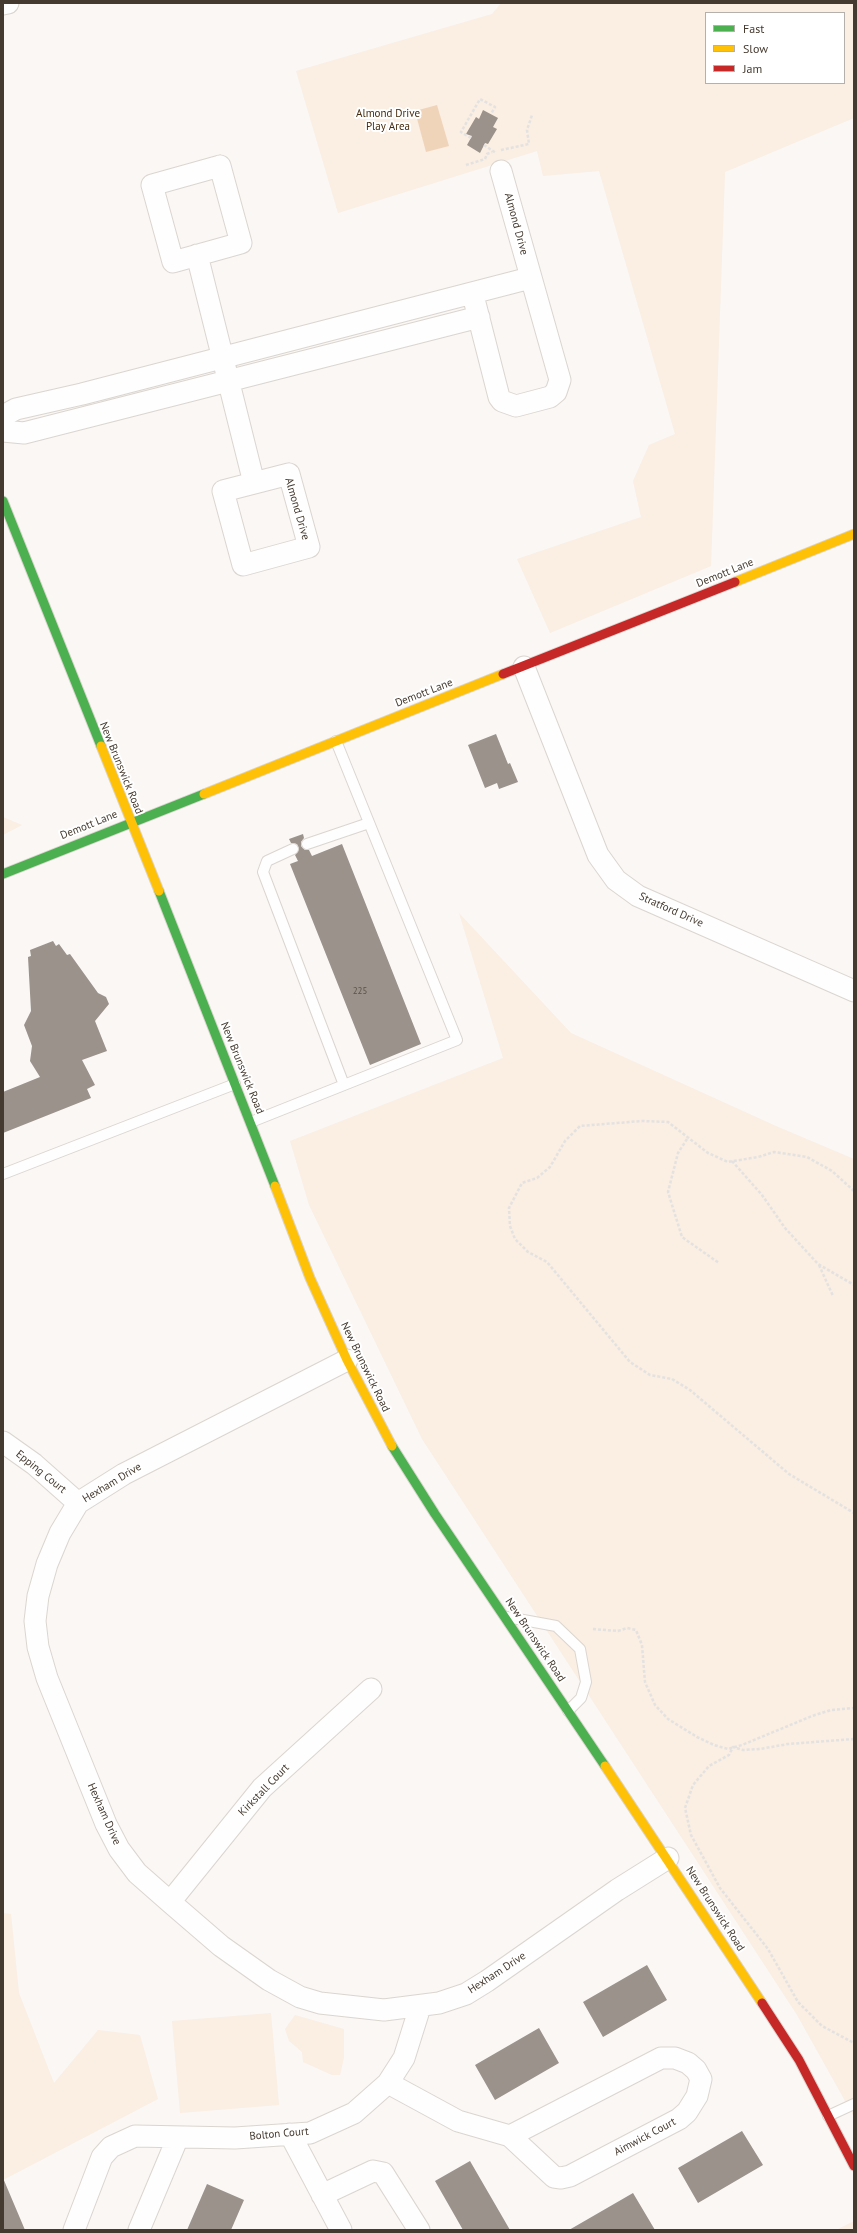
<!DOCTYPE html>
<style>
body{margin:0}
#map{position:relative;width:857px;height:2233px;overflow:hidden;background:#faf7f5;font-family:"PT Sans",sans-serif}
canvas{display:block}
.frame{position:absolute;inset:0;border:4px solid #453a2f;pointer-events:none}
.legend{position:absolute;left:705px;top:12px;width:140px;height:72px;box-sizing:border-box;background:#fff;border:1px solid #b5b0ac;margin:0;padding:5px 7px;list-style:none;font-size:12px;color:#453a2f}
.legend li{display:flex;align-items:center;gap:8px;height:20px}
.legend b{width:20px;border:1px solid #b5b0ac}
</style>
<div id="map">
<canvas width="857" height="2233"></canvas>
<div class="frame"></div>
<ul class="legend">
<li><b style="height:5px;background:#4caf50"></b>Fast</li>
<li><b style="height:5px;background:#ffc107"></b>Slow</li>
<li><b style="height:5px;background:#c62828"></b>Jam</li>
</ul>
</div>
<script>
const g = document.querySelector('canvas').getContext('2d');
g.lineJoin = 'round';
function fillPath(path, color) { g.fillStyle = color; g.fill(path, 'evenodd'); }
const shape = rows => new Path2D(rows.map(r => 'M' + r).join(''));
function strokePath(path, color, width, dash) { g.strokeStyle = color; g.lineWidth = width; g.lineCap = dash ? 'butt' : 'round'; g.setLineDash(dash || []); g.stroke(path); }
function drawText(font, color, halo, rows, align = 'center') {
  g.font = font + ' "PT Sans",sans-serif'; g.lineWidth = 4; g.setLineDash([]); g.textBaseline = 'middle'; g.strokeStyle = halo; g.fillStyle = color; for (const [text, x, y, turn = 0] of rows) {
    g.save(); g.translate(x, y); g.rotate((+turn || 0) * Math.PI / 180); g.textAlign = isNaN(turn) ? turn : align; if (halo) g.strokeText(text, 0, 0); g.fillText(text, 0, 0); g.restore();
  }
}
const green = shape([
 [501,3,854,3,854,118,725,172,711,566,550,633,517,559,641,517,633,481,649,445,675,434,599,171,543,176,537,151,338,213,296,71,492,14],
 [706,13,844,13,844,83,706,83],
 [3,817,22,825,3,835],
 [459,913,571,1033,776,1126,854,1159,854,2117,797,2015,422,1439,309,1205,290,1141,503,1058],
 [3,1913,11,1914,19,1993,54,2083,98,2030,140,2035,158,2099,3,2180],
 [271,2013,279,2105,180,2113,172,2021],
 [295,2015,344,2029,344,2057,340,2075,332,2075,303,2062,302,2052,289,2041,285,2029],
 [854,2221,854,2230,836,2230]
]);
const water = shape([
 [437,105,449,146,426,152,415,111]
]);
const building = shape([
 [483,110,498,118,493,127,497,129,488,144,485,143,480,153,467,145,472,136,466,134,476,117,479,119],
 [496,734,508,764,510,763,518,782,499,789,497,783,485,788,468,745],
 [303,834,304,838,301,842,301,846,305,850,309,850,312,856,342,844,421,1044,370,1065,290,864,298,861,295,855,299,849,297,844,291,843,289,839],
 [53,941,56,946,59,944,67,955,70,954,98,993,106,997,109,1004,95,1021,107,1051,82,1060,95,1085,87,1089,91,1098,3,1133,3,1092,40,1077,30,1061,32,1046,24,1025,31,1011,28,957,31,956,30,950],
 [647,1965,667,2000,603,2037,583,2002],
 [539,2028,559,2063,495,2100,475,2065],
 [742,2131,763,2165,698,2203,678,2168],
 [470,2161,510,2230,463,2230,435,2181],
 [3,2178,25,2230,3,2230],
 [207,2184,244,2200,231,2230,187,2230],
 [633,2193,655,2230,569,2230]
]);
const path = shape([
 [471,138,461,132,480,99,495,107,491,114],
 [484,145,496,153],
 [501,150,529,144,527,130,532,115],
 [466,165,485,159,487,154,492,152],
 [687,1139,678,1153,668,1192,682,1237,719,1263],
 [732,1161,762,1195,785,1228,818,1264,854,1285],
 [854,1191,832,1171,807,1157,774,1152,758,1157,728,1162,708,1153,668,1122,642,1121,580,1126,565,1141,550,1167,537,1178,522,1183,509,1208,510,1226,515,1239,528,1252,547,1262,630,1362,650,1375,672,1379,690,1390,789,1474,854,1513],
 [819,1265,833,1296],
 [593,1629,618,1631,627,1628,636,1630,642,1645,645,1682,655,1705,668,1719,697,1737,714,1745,728,1749,742,1745,812,1716,831,1710,854,1708],
 [854,1739,788,1744,760,1749,743,1750,733,1747,729,1755,709,1766,693,1785,685,1808,691,1835,720,1888,768,1949,798,2002,822,2026,854,2043]
]);
const lane = shape([
 [307,844,369,823],
 [293,849,267,861,263,872,344,1085],
 [251,1122,457,1040,336,741],
 [3,1174,235,1084],
 [507,1617,556,1626,580,1649,586,1682,581,1698,568,1711],
 [828,2116,854,2104]
]);
const street = shape([
 [3,4,8,3],
 [220,166,241,243,173,262,152,185,220,166],
 [197,255,254,483],
 [475,303,499,397,502,401,516,406,550,397,556,392,560,380,501,171],
 [3,416,16,409,82,394,530,278],
 [3,431,24,433,479,317],
 [289,474,309,547,243,565,223,491,289,474],
 [524,667,598,855,616,880,638,896,854,991],
 [347,1360,124,1474,78,1503,60,1533,47,1564,38,1596,35,1621,38,1647,47,1678,106,1824,119,1849,137,1873,170,1902,221,1946,269,1980,300,1997,320,2003,384,2010,439,2003,466,1994,487,1981,617,1890,668,1858],
 [3,1442,34,1464,78,1503],
 [170,1902,262,1788,371,1689],
 [388,2083,458,2121,510,2136,661,2058,675,2058,688,2063,696,2070,701,2079,697,2096,687,2112,679,2119,570,2176,561,2178,554,2177,510,2136],
 [290,2134,341,2230],
 [322,2195,373,2171,383,2173,419,2230],
 [74,2230,102,2157,111,2147,135,2136,235,2138,310,2133,354,2113,388,2083,404,2058,420,2007],
 [139,2230,178,2137]
]);
const fast = shape([
 [3,501,101,746],
 [3,874,204,794],
 [159,891,275,1186],
 [392,1446,435,1514,605,1766]
]);
const slow = shape([
 [735,582,854,534],
 [101,746,159,891],
 [204,794,503,674],
 [275,1186,310,1278,347,1360,392,1446],
 [605,1766,762,2003]
]);
const jam = shape([
 [503,674,735,582],
 [762,2003,799,2060,854,2166]
]);
const numberNames = [
 ["225",360,991]
];
const parkNames = [
 ["Almond Drive",388,114],
 ["Play Area",388,127]
];
const streetNames = [
 ["Almond Drive",516,224,75],
 ["Almond Drive",297,509,74],
 ["Demott Lane",725,573,-22],
 ["Demott Lane",424,693,-21],
 ["New Brunswick Road",121,768,68],
 ["Demott Lane",89,825,-22],
 ["Stratford Drive",671,910,24],
 ["New Brunswick Road",242,1068,68],
 ["New Brunswick Road",365,1367,64],
 ["Epping Court",41,1472,39],
 ["Hexham Drive",112,1483,-31],
 ["New Brunswick Road",535,1640,56],
 ["Kirkstall Court",264,1790,-46],
 ["Hexham Drive",104,1814,66],
 ["New Brunswick Road",715,1909,57],
 ["Hexham Drive",497,1973,-33],
 ["Bolton Court",279,2134,-5],
 ["Aimwick Court",645,2137,-28]
];
fillPath(green, '#fbeee2');
fillPath(water, '#f0d4ba');
fillPath(building, '#9a928b');
strokePath(lane, '#dbd5cf', 12);
strokePath(street, '#dbd5cf', 23);
strokePath(fast, '#dbd5cf', 11);
strokePath(slow, '#dbd5cf', 11);
strokePath(jam, '#dbd5cf', 11);
strokePath(path, '#e3e2e1', 2.5, [3, 2]);
strokePath(lane, '#fefefe', 10);
strokePath(street, '#fefefe', 21);
strokePath(fast, '#4caf50', 9);
strokePath(slow, '#ffc107', 9);
strokePath(jam, '#c62828', 9);
drawText('9px', '#5a5046', null, numberNames);
drawText('11px', '#452a0d', '#fff', parkNames);
drawText('11px', '#453a2f', '#fff', streetNames);
</script>
